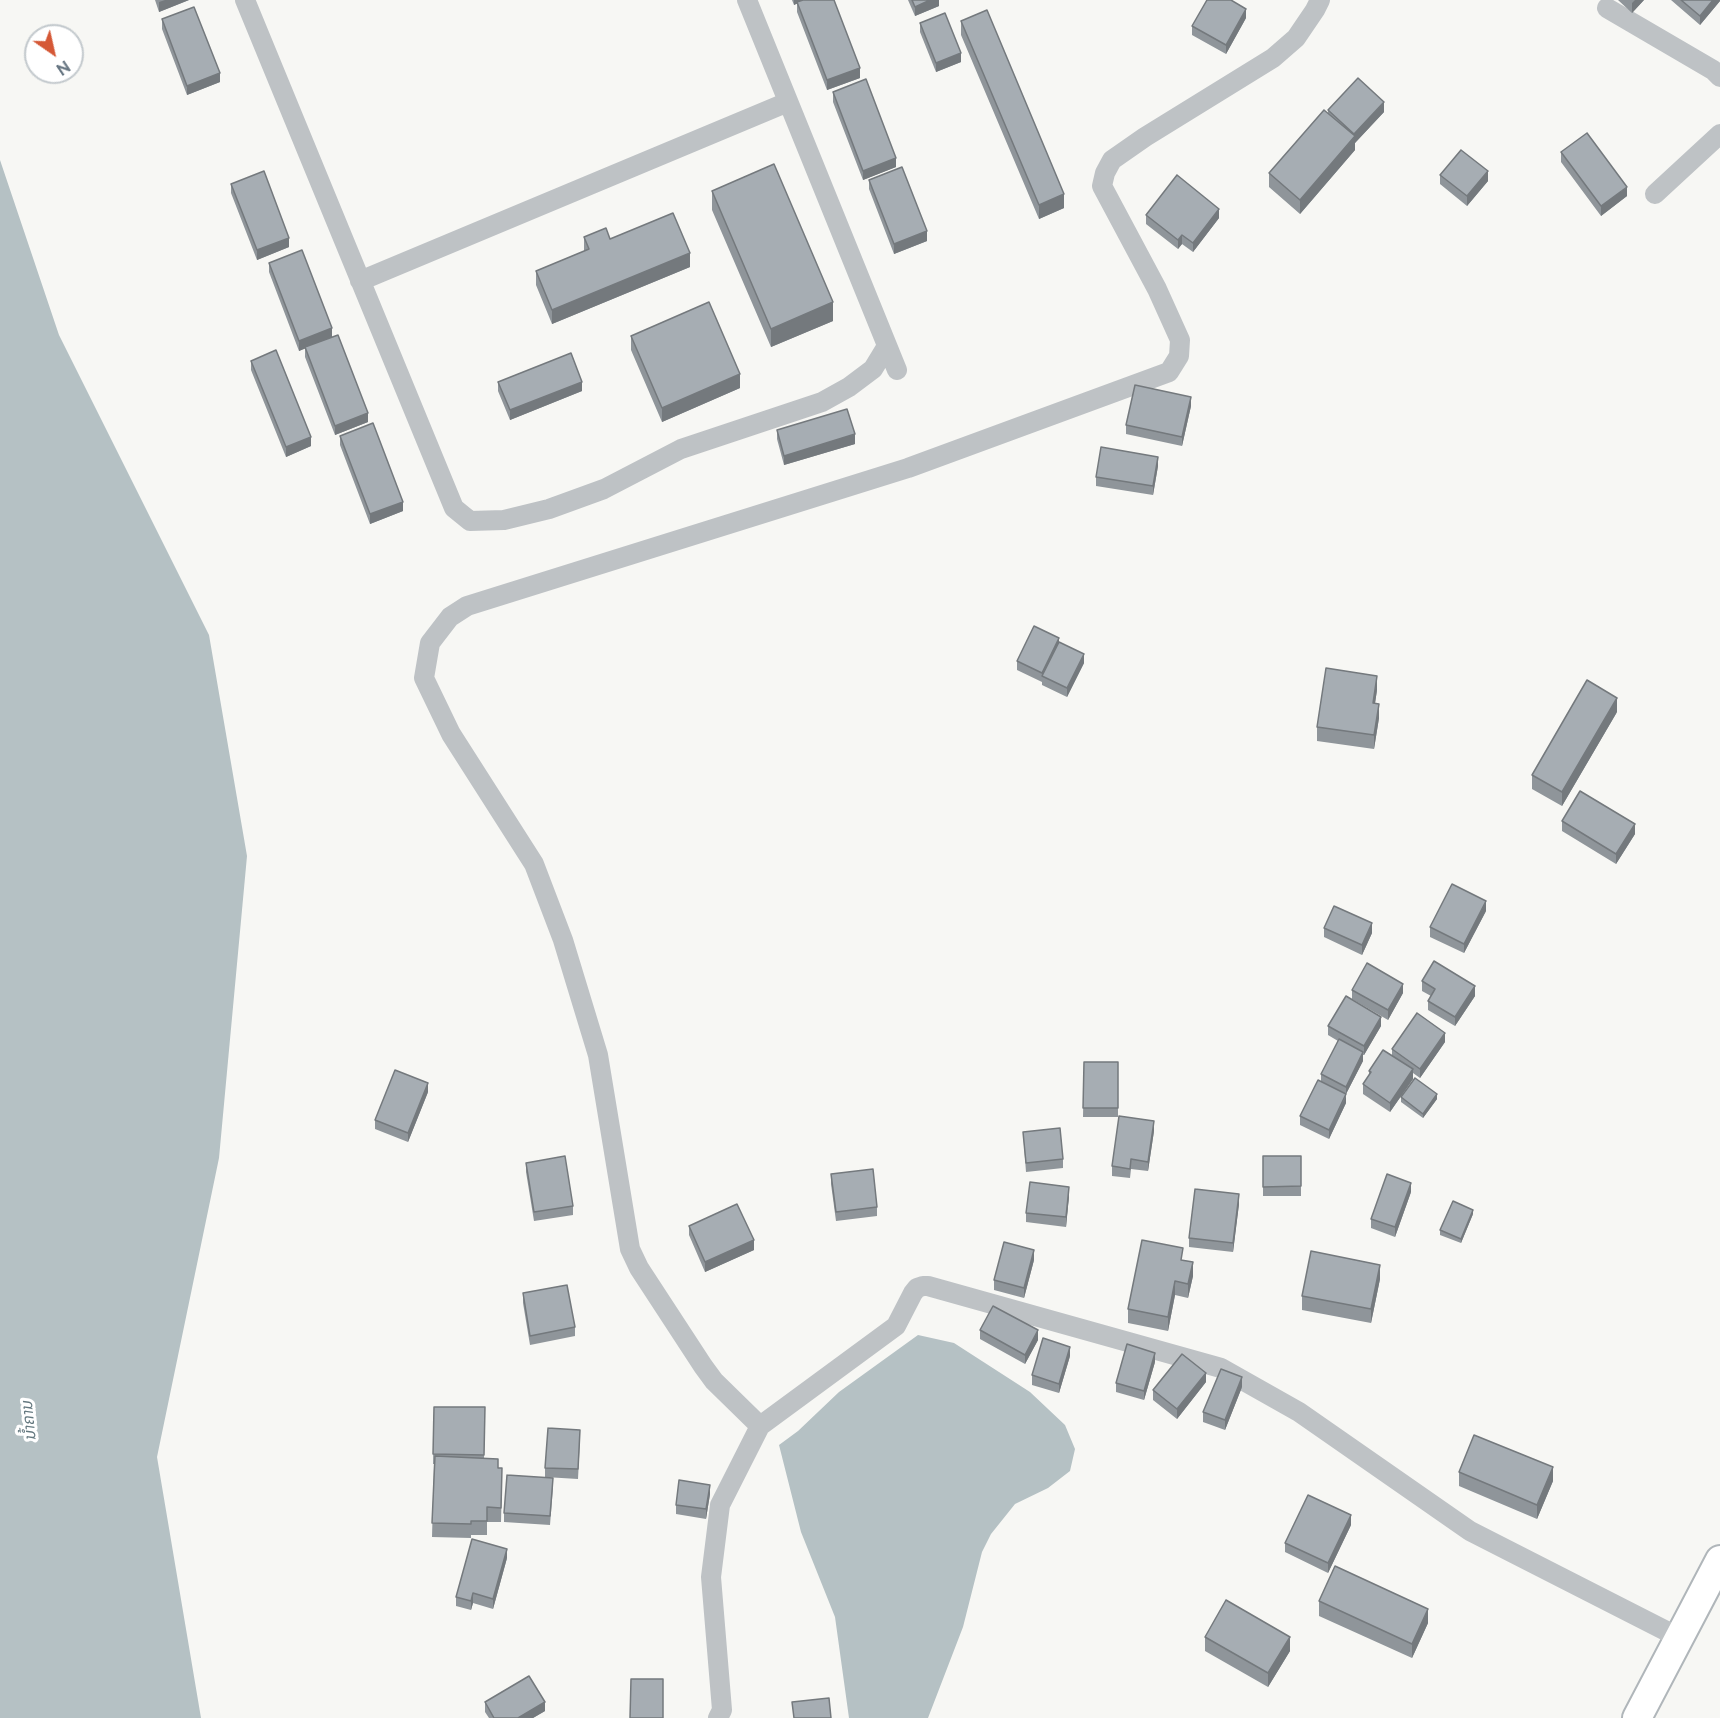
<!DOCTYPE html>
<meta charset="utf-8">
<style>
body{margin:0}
#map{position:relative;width:1720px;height:1718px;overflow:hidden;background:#f7f7f4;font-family:Raleway,sans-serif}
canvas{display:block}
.north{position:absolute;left:24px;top:24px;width:60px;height:60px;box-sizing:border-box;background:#fff;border:2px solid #c3c9cd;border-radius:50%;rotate:146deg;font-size:16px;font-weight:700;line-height:24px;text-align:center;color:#687783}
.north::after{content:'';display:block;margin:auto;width:21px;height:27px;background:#d55836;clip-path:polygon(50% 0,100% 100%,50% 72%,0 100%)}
</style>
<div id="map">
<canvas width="1720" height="1718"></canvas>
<div class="north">N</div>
</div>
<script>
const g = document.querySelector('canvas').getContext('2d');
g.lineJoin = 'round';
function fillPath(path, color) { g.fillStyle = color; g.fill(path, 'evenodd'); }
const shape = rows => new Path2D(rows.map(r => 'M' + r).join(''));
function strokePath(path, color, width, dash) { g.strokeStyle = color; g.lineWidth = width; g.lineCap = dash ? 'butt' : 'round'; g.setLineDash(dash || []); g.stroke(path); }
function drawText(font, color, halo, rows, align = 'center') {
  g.font = font + ' Raleway,"Noto Sans Lao",sans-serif'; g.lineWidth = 6; g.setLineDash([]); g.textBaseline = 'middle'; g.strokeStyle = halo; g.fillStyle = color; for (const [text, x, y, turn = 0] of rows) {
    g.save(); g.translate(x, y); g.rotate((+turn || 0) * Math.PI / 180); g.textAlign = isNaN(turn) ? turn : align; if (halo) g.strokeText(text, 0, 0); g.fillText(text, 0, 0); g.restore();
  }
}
const water = shape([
 [0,160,59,335,209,635,247,856,219,1158,157,1457,201,1718,0,1718],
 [918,1335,954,1343,1030,1392,1065,1425,1075,1449,1070,1471,1048,1488,1015,1504,991,1534,982,1552,963,1627,928,1718,849,1718,835,1617,801,1532,779,1445,798,1431,839,1392]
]);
const street = shape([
 [245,0,454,508,470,521,504,520,549,509,604,489,681,449,822,402,849,387,873,369,887,346],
 [747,0,897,370],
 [1607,8,1713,70,1720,77],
 [1655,194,1720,134],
 [360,281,788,102],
 [760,1426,714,1381,703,1366,639,1268,630,1249,598,1055,563,940,534,864,451,734,424,678,430,643,450,617,467,606,908,468,1169,372,1179,356,1180,340,1157,289,1102,186,1105,173,1112,160,1145,137,1273,58,1296,38,1315,10,1320,0],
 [718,1718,722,1710,711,1577,720,1505,760,1426,896,1326,913,1293,917,1288,923,1286,928,1286,1221,1368,1299,1412,1470,1531,1680,1638]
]);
const secondary = shape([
 [1637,1718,1720,1560]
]);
const wall = shape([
 [155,0,189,0,159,12],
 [792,0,834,0,860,78,827,90,797,12,797,3,794,5],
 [908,0,939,0,939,6,915,16],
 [1618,0,1644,0,1632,13],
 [1671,0,1720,0,1720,1,1700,25],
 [1246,18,1226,54,1192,35,1192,26],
 [162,19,220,82,187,95,162,29],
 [961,21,1064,208,1039,219,961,35],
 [920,23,961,62,936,72,920,32],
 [833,92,896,167,863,180,833,102],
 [1328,110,1384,112,1355,143,1355,150,1300,214,1269,187,1269,173,1328,113],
 [1561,152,1627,196,1601,216,1561,162],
 [1440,175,1488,181,1467,206,1440,184],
 [869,180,927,241,894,254,869,189],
 [231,184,289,247,257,260,231,193],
 [712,191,833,321,771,347,712,210],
 [1146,215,1219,218,1193,252,1182,244,1178,249,1146,224],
 [584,237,610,239,690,267,552,324,536,285,536,271,584,251],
 [269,263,332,337,368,422,335,435,305,357,305,348,299,351,269,272],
 [631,336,740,388,662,422,631,350],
 [251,361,311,446,286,457,251,370],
 [498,382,582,391,510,420,498,391],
 [1191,406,1182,446,1126,434,1126,425],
 [777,430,855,444,784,465,777,439],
 [340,436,403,511,370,524,340,445],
 [1158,466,1153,495,1096,486,1096,477],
 [1059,642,1084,663,1067,697,1042,685,1042,682,1017,670,1017,661],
 [1377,690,1375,703,1379,718,1374,749,1317,741,1317,727],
 [1617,712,1562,806,1532,789,1532,775],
 [1562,821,1635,834,1616,864,1562,831],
 [1486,911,1464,953,1430,937,1430,927],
 [1324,928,1372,933,1362,955,1324,937],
 [1422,981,1475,996,1455,1026,1428,1010,1428,1001,1431,996,1422,991],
 [1352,990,1403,993,1388,1020,1352,999],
 [1328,1026,1381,1026,1364,1055,1363,1055,1363,1061,1346,1094,1346,1103,1329,1139,1300,1125,1300,1116,1321,1081,1321,1074,1338,1041,1328,1035],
 [1445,1042,1420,1078,1413,1073,1413,1079,1390,1112,1363,1094,1363,1084,1369,1075,1369,1071,1392,1055,1392,1049],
 [1084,1062,1118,1062,1118,1117,1083,1117],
 [428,1092,408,1142,375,1129,375,1120],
 [1401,1097,1437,1099,1423,1118,1401,1102],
 [1154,1131,1148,1171,1131,1169,1130,1178,1112,1176,1112,1166],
 [1023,1132,1063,1159,1063,1168,1026,1172],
 [1263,1156,1301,1156,1301,1196,1263,1196],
 [526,1163,573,1206,573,1215,534,1221,526,1172],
 [831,1174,877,1207,877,1216,836,1221,831,1184],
 [1411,1192,1395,1237,1371,1228,1371,1219],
 [1069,1196,1066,1227,1026,1222,1026,1213],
 [1239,1204,1233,1252,1189,1247,1189,1238],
 [1473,1214,1461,1243,1440,1235,1440,1230],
 [689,1226,754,1250,705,1272,689,1235],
 [1034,1260,1024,1298,994,1290,994,1280],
 [1183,1261,1193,1276,1188,1298,1175,1295,1168,1331,1128,1323,1128,1309],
 [1380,1279,1371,1323,1302,1310,1302,1296],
 [523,1293,575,1327,575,1336,530,1345,523,1303],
 [980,1330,1038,1340,1025,1364,980,1339],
 [1070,1356,1059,1393,1032,1385,1032,1375],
 [1155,1362,1144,1400,1116,1392,1116,1383],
 [1206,1382,1177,1419,1153,1400,1153,1390],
 [1242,1387,1225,1430,1203,1422,1203,1412],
 [434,1407,485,1407,484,1458,498,1468,502,1482,501,1522,487,1522,487,1535,471,1535,471,1538,432,1537,434,1464,433,1464],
 [580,1439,578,1479,545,1477,545,1468],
 [1459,1472,1553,1481,1537,1519,1459,1486],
 [553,1487,550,1525,504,1522,504,1513],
 [710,1494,706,1519,676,1514,676,1505],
 [1351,1525,1328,1573,1285,1552,1285,1543],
 [507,1558,493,1609,473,1603,471,1610,456,1606,456,1597],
 [1319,1601,1428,1623,1412,1658,1319,1616],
 [1205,1637,1290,1651,1268,1687,1205,1651],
 [485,1702,545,1711,533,1718,489,1718,485,1712]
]);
const shadedWall = shape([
 [165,0,189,0,159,12,159,2],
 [794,0,806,0,794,5],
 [930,0,939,0,939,6,915,16,915,7],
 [1635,0,1644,0,1632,13,1632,3],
 [1713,0,1720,0,1720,1,1700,25,1700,16],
 [1246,9,1246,18,1226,54,1226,45],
 [961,53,961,62,936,72,936,63],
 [860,68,860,78,827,90,827,80],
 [220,73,220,82,187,95,187,86],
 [1384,102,1384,112,1355,143,1355,150,1300,214,1300,200,1354,138,1354,134],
 [896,158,896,167,863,180,863,171],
 [1488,171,1488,181,1467,206,1467,196],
 [1627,187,1627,196,1601,216,1601,206],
 [1064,194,1064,208,1039,219,1039,205],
 [1219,209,1219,218,1193,252,1193,243],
 [927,231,927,241,894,254,894,244],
 [1182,235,1182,244,1178,249,1178,240],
 [289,238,289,247,257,260,257,250],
 [690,253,690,267,552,324,552,310],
 [833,302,833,321,771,347,771,329],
 [332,328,332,338,299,351,299,341],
 [740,374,740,388,662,422,662,408],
 [582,382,582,391,510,420,510,410],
 [1191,397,1191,406,1182,446,1182,437],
 [368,413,368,422,335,435,335,426],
 [855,434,855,444,784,465,784,456],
 [311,437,311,446,286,457,286,447],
 [1158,457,1158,466,1153,495,1153,486],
 [403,502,403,511,370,524,370,514],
 [1059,638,1059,648,1042,676,1042,682,1042,673],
 [1084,654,1084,663,1067,697,1067,688],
 [1377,676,1377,690,1373,717,1373,703],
 [1617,698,1617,712,1562,806,1562,792],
 [1379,704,1379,718,1374,749,1374,735],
 [1635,824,1635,834,1616,864,1616,854],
 [1486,901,1486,911,1464,953,1464,944],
 [1372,923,1372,933,1362,955,1362,945],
 [1403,984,1403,993,1388,1020,1388,1010],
 [1475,986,1475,996,1455,1026,1455,1017],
 [1381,1017,1381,1026,1364,1055,1364,1046],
 [1445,1033,1445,1042,1420,1078,1420,1069],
 [1363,1052,1363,1061,1346,1094,1346,1103,1329,1139,1329,1130,1346,1096,1346,1087],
 [1413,1069,1413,1079,1390,1112,1390,1103],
 [428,1083,428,1092,408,1142,408,1133],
 [1437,1094,1437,1099,1423,1118,1423,1114],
 [1154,1121,1154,1131,1148,1171,1148,1162],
 [1411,1183,1411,1192,1395,1237,1395,1227],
 [1069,1187,1069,1196,1066,1227,1066,1217],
 [1239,1194,1239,1204,1233,1252,1233,1243],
 [1473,1210,1473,1214,1461,1243,1461,1239],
 [754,1240,754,1250,705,1272,705,1262],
 [1034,1250,1034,1260,1024,1298,1024,1288],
 [1193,1262,1193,1276,1188,1298,1188,1284],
 [1380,1265,1380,1279,1371,1323,1371,1309],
 [1175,1281,1175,1295,1168,1331,1168,1317],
 [1038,1330,1038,1340,1025,1364,1025,1355],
 [1070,1347,1070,1356,1059,1393,1059,1384],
 [1155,1353,1155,1362,1144,1400,1144,1391],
 [1206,1373,1206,1382,1177,1419,1177,1409],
 [1242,1377,1242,1387,1225,1430,1225,1420],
 [1553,1467,1553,1481,1537,1519,1537,1505],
 [710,1485,710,1494,706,1519,706,1509],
 [1351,1515,1351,1525,1328,1573,1328,1563],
 [507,1549,507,1558,493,1609,493,1599],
 [473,1593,473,1603,471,1610,471,1601],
 [1428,1609,1428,1623,1412,1658,1412,1644],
 [1290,1637,1290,1651,1268,1687,1268,1673],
 [545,1702,545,1711,533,1718,518,1718]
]);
const building = shape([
 [803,0,834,0,860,68,827,80,797,2,803,0],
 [912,0,930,0,915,7,912,0],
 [1207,0,1231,0,1246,9,1226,45,1192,26,1207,0],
 [1681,0,1713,0,1700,16,1681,0],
 [194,7,220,73,187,86,162,19,194,7],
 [987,10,1064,194,1039,205,961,21,987,10],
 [945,13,961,53,936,63,920,23,945,13],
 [1358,78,1384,102,1354,134,1328,110,1358,78],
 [866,79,896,158,863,171,833,92,866,79],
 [1324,110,1355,136,1300,200,1269,173,1324,110],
 [1587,133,1627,187,1601,206,1561,152,1587,133],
 [1461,150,1488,171,1467,196,1440,175,1461,150],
 [774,164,833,302,771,329,712,191,774,164],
 [902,167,927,231,894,244,869,180,902,167],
 [264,171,289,238,257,250,231,184,264,171],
 [1177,175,1219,209,1193,243,1182,235,1178,240,1146,215,1177,175],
 [673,213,690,253,552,310,536,271,589,249,584,237,606,228,610,239,673,213],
 [302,250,332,328,299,341,269,263,302,250],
 [709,302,740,374,662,408,631,336,709,302],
 [338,335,368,413,335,426,305,347,338,335],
 [276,350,311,437,286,447,251,361,276,350],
 [571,353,582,382,510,410,498,382,571,353],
 [1135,385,1191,397,1182,437,1126,425,1135,385],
 [847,409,855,434,784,456,777,430,847,409],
 [373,423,403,502,370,514,340,436,373,423],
 [1101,447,1158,457,1153,486,1096,477,1101,447],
 [1034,626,1059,638,1042,673,1017,661,1034,626],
 [1059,642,1084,654,1067,688,1042,676,1059,642],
 [1326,668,1377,676,1373,703,1379,704,1374,735,1317,727,1326,668],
 [1587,680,1617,698,1562,792,1532,775,1587,680],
 [1580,791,1635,824,1616,854,1562,821,1580,791],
 [1452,884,1486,901,1464,944,1430,927,1452,884],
 [1334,906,1372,923,1362,945,1324,928,1334,906],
 [1434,961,1475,986,1455,1017,1428,1001,1435,989,1422,981,1434,961],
 [1367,963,1403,984,1388,1010,1352,990,1367,963],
 [1346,996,1381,1017,1364,1046,1328,1026,1346,996],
 [1417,1013,1445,1033,1420,1069,1392,1049,1417,1013],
 [1339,1039,1363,1052,1346,1087,1321,1074,1339,1039],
 [1383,1050,1413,1069,1390,1103,1363,1084,1371,1072,1369,1071,1383,1050],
 [1084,1062,1118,1062,1118,1108,1083,1108,1084,1062],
 [395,1070,428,1083,408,1133,375,1120,395,1070],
 [1415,1078,1437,1094,1423,1114,1401,1097,1415,1078],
 [1318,1080,1346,1094,1329,1130,1300,1116,1318,1080],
 [1119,1116,1154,1121,1148,1162,1131,1159,1130,1169,1112,1166,1119,1116],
 [1060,1128,1063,1159,1026,1163,1023,1132,1060,1128],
 [565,1156,573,1206,534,1212,526,1163,565,1156],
 [1263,1156,1301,1156,1301,1186,1263,1187,1263,1156],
 [873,1169,877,1207,836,1212,831,1174,873,1169],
 [1387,1174,1411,1183,1395,1227,1371,1219,1387,1174],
 [1030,1182,1069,1187,1066,1217,1026,1213,1030,1182],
 [1195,1189,1239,1194,1233,1243,1189,1238,1195,1189],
 [1453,1201,1473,1210,1461,1239,1440,1230,1453,1201],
 [737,1204,754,1240,705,1262,689,1226,737,1204],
 [1142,1240,1183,1248,1181,1260,1193,1262,1188,1284,1175,1281,1168,1317,1128,1309,1142,1240],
 [1004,1242,1034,1250,1024,1288,994,1280,1004,1242],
 [1311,1251,1380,1265,1371,1309,1302,1296,1311,1251],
 [567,1285,575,1327,530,1336,523,1293,567,1285],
 [993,1306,1038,1330,1025,1355,980,1330,993,1306],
 [1043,1338,1070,1347,1059,1384,1032,1375,1043,1338],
 [1127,1344,1155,1353,1144,1391,1116,1383,1127,1344],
 [1182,1354,1206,1373,1177,1409,1153,1390,1182,1354],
 [1221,1369,1242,1377,1225,1420,1203,1412,1221,1369],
 [434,1407,485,1407,484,1455,433,1454,434,1407],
 [548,1428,580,1430,578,1469,545,1468,548,1428],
 [1474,1435,1553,1467,1537,1505,1459,1472,1474,1435],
 [435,1456,498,1459,498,1468,502,1468,501,1508,487,1507,487,1521,471,1521,471,1524,432,1523,435,1456],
 [507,1475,553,1478,550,1516,504,1513,507,1475],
 [679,1480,710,1485,706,1509,676,1505,679,1480],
 [1308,1495,1351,1515,1328,1563,1285,1543,1308,1495],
 [472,1539,507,1549,493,1599,473,1593,471,1601,456,1597,472,1539],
 [1335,1566,1428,1609,1412,1644,1319,1601,1335,1566],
 [1226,1600,1290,1637,1268,1673,1205,1637,1226,1600],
 [529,1676,545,1702,518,1718,494,1718,485,1702,529,1676],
 [631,1679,663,1679,663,1718,630,1718,631,1679],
 [829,1698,831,1718,794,1718,792,1702,829,1698]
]);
const waterNames = [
 ["ນ້ຳຄານ",29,1421,-96]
];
fillPath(water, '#b5c1c4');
strokePath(secondary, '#b0b6ba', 32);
strokePath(street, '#bec2c5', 20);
strokePath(secondary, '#fff', 28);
fillPath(wall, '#8f959a');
fillPath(shadedWall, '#74797d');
fillPath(building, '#a6adb3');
strokePath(building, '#74797d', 1.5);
drawText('italic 16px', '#64787f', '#fff', waterNames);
</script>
